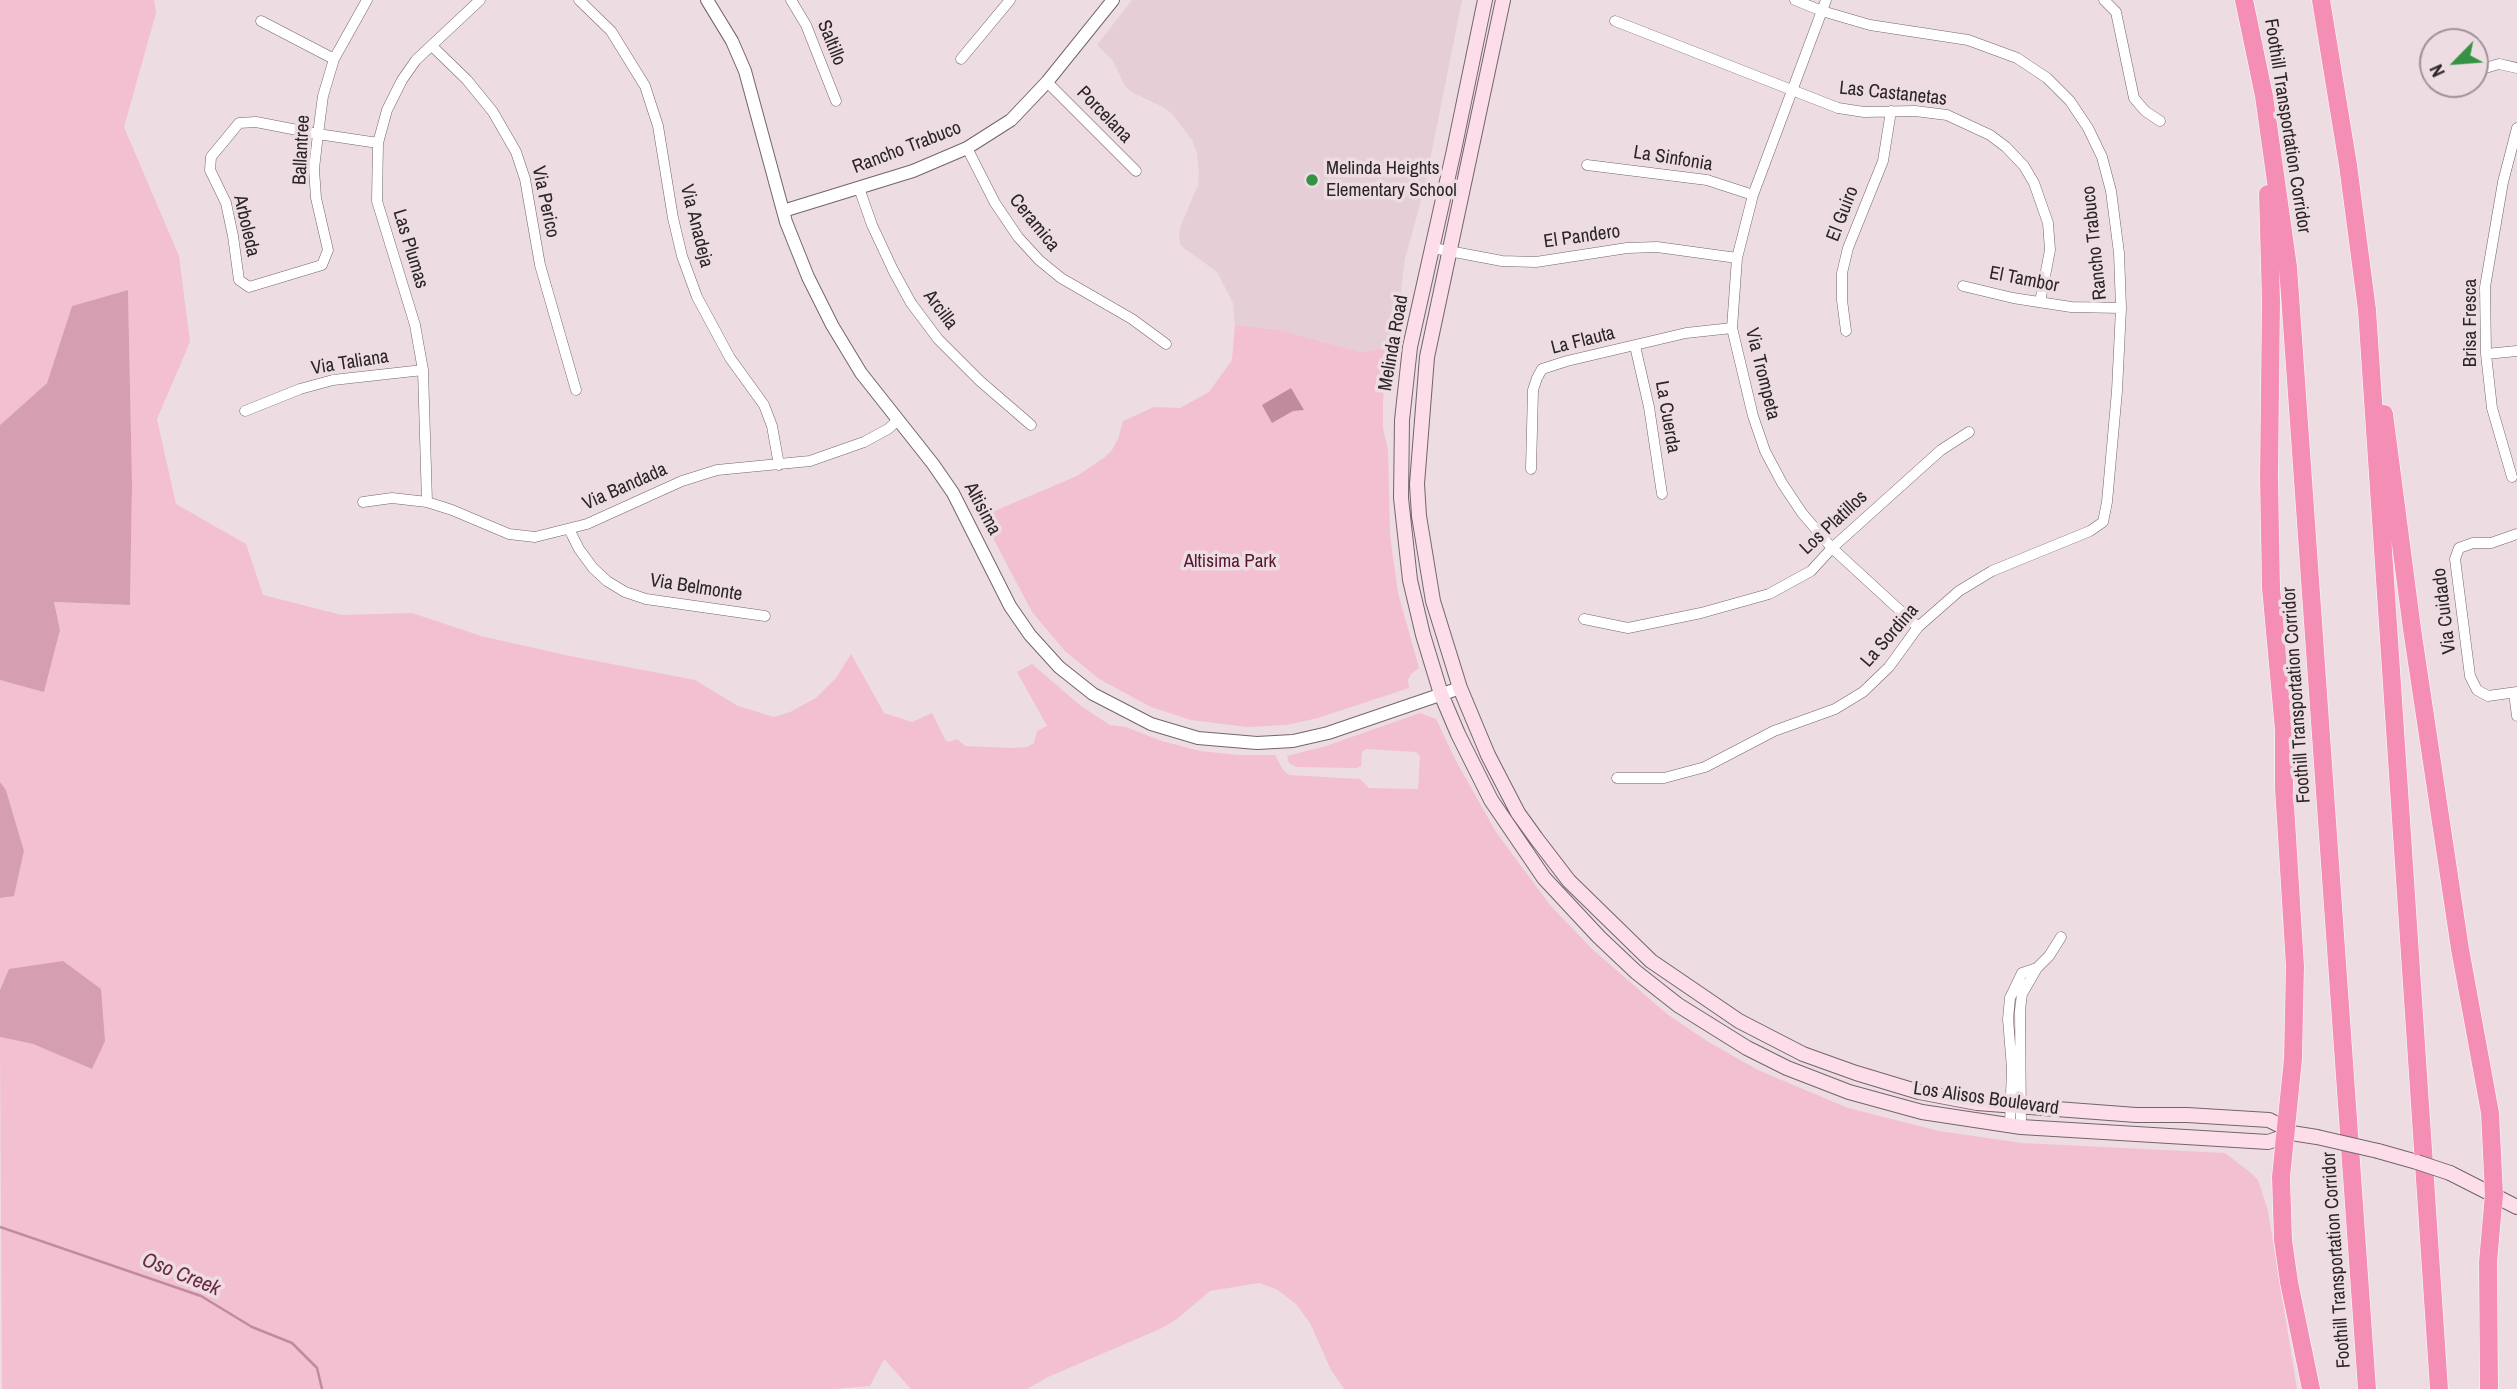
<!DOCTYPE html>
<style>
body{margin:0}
#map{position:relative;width:2517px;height:1389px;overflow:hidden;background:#eddde2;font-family:"Archivo Narrow",sans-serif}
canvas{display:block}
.north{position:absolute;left:2419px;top:28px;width:70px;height:70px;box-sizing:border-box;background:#eddde2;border:2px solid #9f9397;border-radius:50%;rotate:245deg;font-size:19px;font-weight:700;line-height:28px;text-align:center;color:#2b2527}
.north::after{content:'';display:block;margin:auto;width:24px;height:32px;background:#359244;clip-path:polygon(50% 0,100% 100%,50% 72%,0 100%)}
</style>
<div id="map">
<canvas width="2517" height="1389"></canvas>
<div class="north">N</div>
</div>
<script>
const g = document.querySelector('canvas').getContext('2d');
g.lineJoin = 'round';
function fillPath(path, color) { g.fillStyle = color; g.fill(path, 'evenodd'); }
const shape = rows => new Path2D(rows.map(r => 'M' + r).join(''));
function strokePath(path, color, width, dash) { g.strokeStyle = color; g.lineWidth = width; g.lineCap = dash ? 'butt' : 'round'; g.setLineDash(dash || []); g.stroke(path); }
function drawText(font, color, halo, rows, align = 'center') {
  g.font = font + ' "Archivo Narrow",sans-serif'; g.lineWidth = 7; g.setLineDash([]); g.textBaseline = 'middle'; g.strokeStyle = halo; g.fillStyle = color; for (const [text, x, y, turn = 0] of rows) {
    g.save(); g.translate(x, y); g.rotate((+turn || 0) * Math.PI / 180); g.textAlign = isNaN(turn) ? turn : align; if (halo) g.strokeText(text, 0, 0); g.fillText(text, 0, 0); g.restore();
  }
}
const built = shape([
 [1132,0,1462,0,1424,190,1405,259,1394,347,1360,352,1280,330,1235,325,1233,303,1217,272,1181,246,1179,237,1181,225,1198,185,1199,174,1197,153,1192,140,1172,114,1161,106,1133,93,1125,86,1113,61,1097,45]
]);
const green = shape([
 [0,0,154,0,156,13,124,127,179,256,190,342,157,419,176,504,246,544,263,595,342,615,412,613,481,636,570,656,695,680,738,706,774,717,790,712,816,698,836,678,851,654,884,713,912,722,932,713,946,741,949,742,957,739,965,746,1011,748,1027,747,1034,743,1037,731,1047,726,1017,672,1032,664,1081,706,1110,725,1126,727,1162,741,1200,751,1238,755,1275,755,1283,770,1289,775,1360,779,1369,788,1418,789,1420,756,1416,752,1366,749,1362,752,1361,766,1357,768,1296,767,1289,763,1287,756,1326,746,1420,713,1436,719,1456,761,1496,832,1550,905,1592,949,1667,1014,1707,1041,1758,1070,1848,1108,1939,1131,2022,1143,2225,1153,2251,1173,2258,1180,2268,1211,2297,1389,1344,1389,1331,1370,1310,1323,1296,1304,1276,1289,1259,1283,1210,1291,1177,1319,1160,1329,1048,1377,1027,1389,911,1389,884,1359,870,1386,835,1389,2,1389,0,1037,33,1044,92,1069,10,969,0,990,0,898,14,895,24,851,6,790,0,782,0,680,44,691,60,630,54,602,130,605,132,484,128,290,72,306,47,383,0,425],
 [1235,325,1280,330,1360,352,1394,347,1385,377,1383,401,1383,428,1388,450,1390,535,1398,593,1419,668,1411,674,1408,680,1409,688,1318,718,1286,725,1247,727,1191,720,1151,707,1099,679,1065,651,1032,612,993,538,985,515,1077,476,1105,457,1112,450,1118,439,1123,421,1154,407,1180,408,1209,392,1232,360]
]);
const forest = shape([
 [128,290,132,484,130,605,54,602,60,630,44,692,0,680,0,425,47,383,72,306],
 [0,782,6,790,24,851,14,896,0,898],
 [63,961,101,989,105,1041,92,1069,33,1044,0,1037,0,990,9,969]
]);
const water = shape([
 [1291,388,1304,410,1293,411,1272,423,1262,405]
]);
const stream = shape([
 [0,1227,201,1296,252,1327,292,1343,317,1368,322,1389]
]);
const minor = shape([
 [367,0,334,59,323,96,318,134,314,169,316,198,328,250,322,265,249,287,239,280,233,236,226,203,210,170,211,157,239,123,256,122,318,134,378,143],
 [579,0,611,31,645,86,658,126,673,218,682,256,697,297,730,358,764,405,772,426,779,465],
 [791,0,806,25,836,101],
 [1826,0,1753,195,1737,258,1732,328,1753,416,1765,451,1782,483,1802,513,1832,548,1918,627],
 [2104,0,2116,12,2134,98,2145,111,2160,121],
 [261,21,334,59],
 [1615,21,1838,108,1864,112,1915,111,1947,115,1990,135,2006,147,2024,166,2034,183,2048,223,2050,250,2040,302],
 [432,46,467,80,493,112,516,152,525,179,540,265,576,390],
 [961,59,1010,0],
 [2475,71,2499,64,2517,68],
 [1047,82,1136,171],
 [967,148,995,203,1018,237,1039,260,1061,278,1132,319,1166,344],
 [1587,165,1707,180,1753,195],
 [859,188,872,225,893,270,911,303,938,339,980,381,1031,425],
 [1433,248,1502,261,1536,262,1627,248,1657,247,1737,258],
 [1963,286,2013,298,2071,307,2121,308],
 [1846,331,1842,300,1842,273,1848,248,1883,161,1891,111],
 [1635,346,1649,407,1662,494],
 [2486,354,2517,351],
 [245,411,300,389,333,380,423,370],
 [1531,469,1533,390,1537,378,1542,369,1567,361,1686,333,1732,328],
 [2512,477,2492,408,2486,354,2485,287,2503,182,2517,128],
 [363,502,392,498,427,502,452,510,509,534,535,537,587,524,682,481,717,470,810,461,864,442,888,429,898,420],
 [427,502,423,370,415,325,377,201,378,143,387,110,402,80,416,60,480,0],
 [569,529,579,549,593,568,607,581,625,592,646,599,765,616],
 [2517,534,2491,543,2473,543,2459,548,2455,559,2470,676,2477,690,2488,696,2517,692],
 [1584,619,1628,628,1701,613,1769,594,1811,571,1832,548,1941,450,1969,432],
 [2514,693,2517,716],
 [1617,778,1664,778,1705,767,1774,731,1835,709,1863,692,1889,667,1918,627,1959,591,1992,571,2090,531,2103,522,2107,502,2117,391,2121,308,2119,253,2111,191,2102,157,2088,128,2070,101,2047,78,2017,58,1968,40,1870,25,1822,11,1795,0],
 [2010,1125,2012,1068,2008,1019,2010,998,2022,973,2037,968],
 [2021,1127,2020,1010,2022,994,2037,968,2049,956,2061,937]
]);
const tertiary = shape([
 [707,0,732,41,745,71,786,222,808,277,832,325,861,373,933,464,953,493,1010,606,1030,635,1059,667,1093,694,1151,724,1198,738,1257,743,1293,741,1328,733,1460,688],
 [783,211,913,171,967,148,1011,120,1047,82,1113,0]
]);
const secondary = shape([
 [1485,0,1454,150,1410,347,1402,420,1401,498,1410,580,1423,635,1441,694,1458,734,1491,800,1544,878,1599,937,1636,972,1678,1005,1747,1048,1787,1068,1849,1092,1922,1112,2021,1127,2268,1142,2280,1138,2285,1132,2317,1137],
 [1503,0,1427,357,1417,484,1419,516,1433,601,1460,688,1488,755,1518,813,1536,838,1569,881,1651,961,1739,1021,1803,1054,1856,1073,1919,1092,1977,1103,2136,1115,2187,1115,2269,1120,2281,1126,2285,1132],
 [2378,1151,2417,1162],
 [2450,1173,2517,1207]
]);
const motorway = shape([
 [2244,0,2264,96,2288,267,2367,1389],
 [2321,0,2348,165,2367,310,2439,1389],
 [2268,194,2271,301,2269,477,2271,588,2284,730,2284,788,2295,966,2293,1059,2281,1177,2283,1240,2289,1282,2311,1389],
 [2384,414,2412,629,2460,949,2490,1113,2494,1194,2488,1262,2489,1389]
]);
const secondaryBridge = shape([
 [2317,1137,2378,1151],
 [2417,1162,2450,1173]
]);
const markers = [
 [1312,180,7,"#359244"]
];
const streetNames = [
 ["Saltillo",831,43,68],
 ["Las Castanetas",1893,94,6],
 ["Porcelana",1104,115,46],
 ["Foothill Transportation Corridor",2287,126,81],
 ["Rancho Trabuco",907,148,-21],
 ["Ballantree",302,150,-87],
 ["La Sinfonia",1673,159,9],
 ["Via Perico",545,202,78],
 ["El Guiro",1843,214,-69],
 ["Ceramica",1034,223,51],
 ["Arboleda",246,226,77],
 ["Via Anadeja",696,226,76],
 ["El Pandero",1582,237,-8],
 ["Rancho Trabuco",2095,243,-96],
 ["Las Plumas",410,249,73],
 ["El Tambor",2024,280,11],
 ["Arcilla",940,310,53],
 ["Brisa Fresca",2471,323,-90],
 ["La Flauta",1583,341,-14],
 ["Melinda Road",1394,343,-80],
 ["Via Taliana",350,363,-9],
 ["Via Trompeta",1762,374,76],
 ["La Cuerda",1667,417,80],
 ["Via Bandada",625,487,-24],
 ["Altisima",982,509,62],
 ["Los Platillos",1834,523,-43],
 ["Via Belmonte",696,588,9],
 ["Via Cuidado",2445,611,-97],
 ["La Sordina",1890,636,-49],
 ["Foothill Transportation Corridor",2297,695,-94],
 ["Los Alisos Boulevard",1986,1099,8],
 ["Foothill Transportation Corridor",2337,1260,-94]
];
const poiNames = [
 ["Melinda Heights",1326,169],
 ["Elementary School",1326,191]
];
const parkNames = [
 ["Altisima Park",1230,562]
];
const waterNames = [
 ["Oso Creek",181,1275,22]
];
fillPath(built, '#e5ced5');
fillPath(green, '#f2c0d1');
fillPath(forest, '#d59fb1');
fillPath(water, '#c08b9d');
strokePath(stream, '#c08b9d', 2.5);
strokePath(minor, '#73656a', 11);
strokePath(tertiary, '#73656a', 14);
strokePath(secondary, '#73656a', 16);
strokePath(motorway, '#fff', 19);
strokePath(minor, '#fff', 10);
strokePath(tertiary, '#fff', 12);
strokePath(secondary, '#fcdde9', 14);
strokePath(motorway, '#f58eb5', 18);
strokePath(secondaryBridge, '#73656a', 16, []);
strokePath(secondaryBridge, '#fcdde9', 14);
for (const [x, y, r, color] of markers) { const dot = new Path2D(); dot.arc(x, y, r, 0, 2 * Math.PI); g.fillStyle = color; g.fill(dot); strokePath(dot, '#eddde2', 2.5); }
drawText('19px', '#2b2527', '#eddde2', streetNames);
drawText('19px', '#2b2527', '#eddde2', poiNames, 'left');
drawText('19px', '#571734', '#eddde2', parkNames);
drawText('italic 21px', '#6a2944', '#eddde2', waterNames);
</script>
